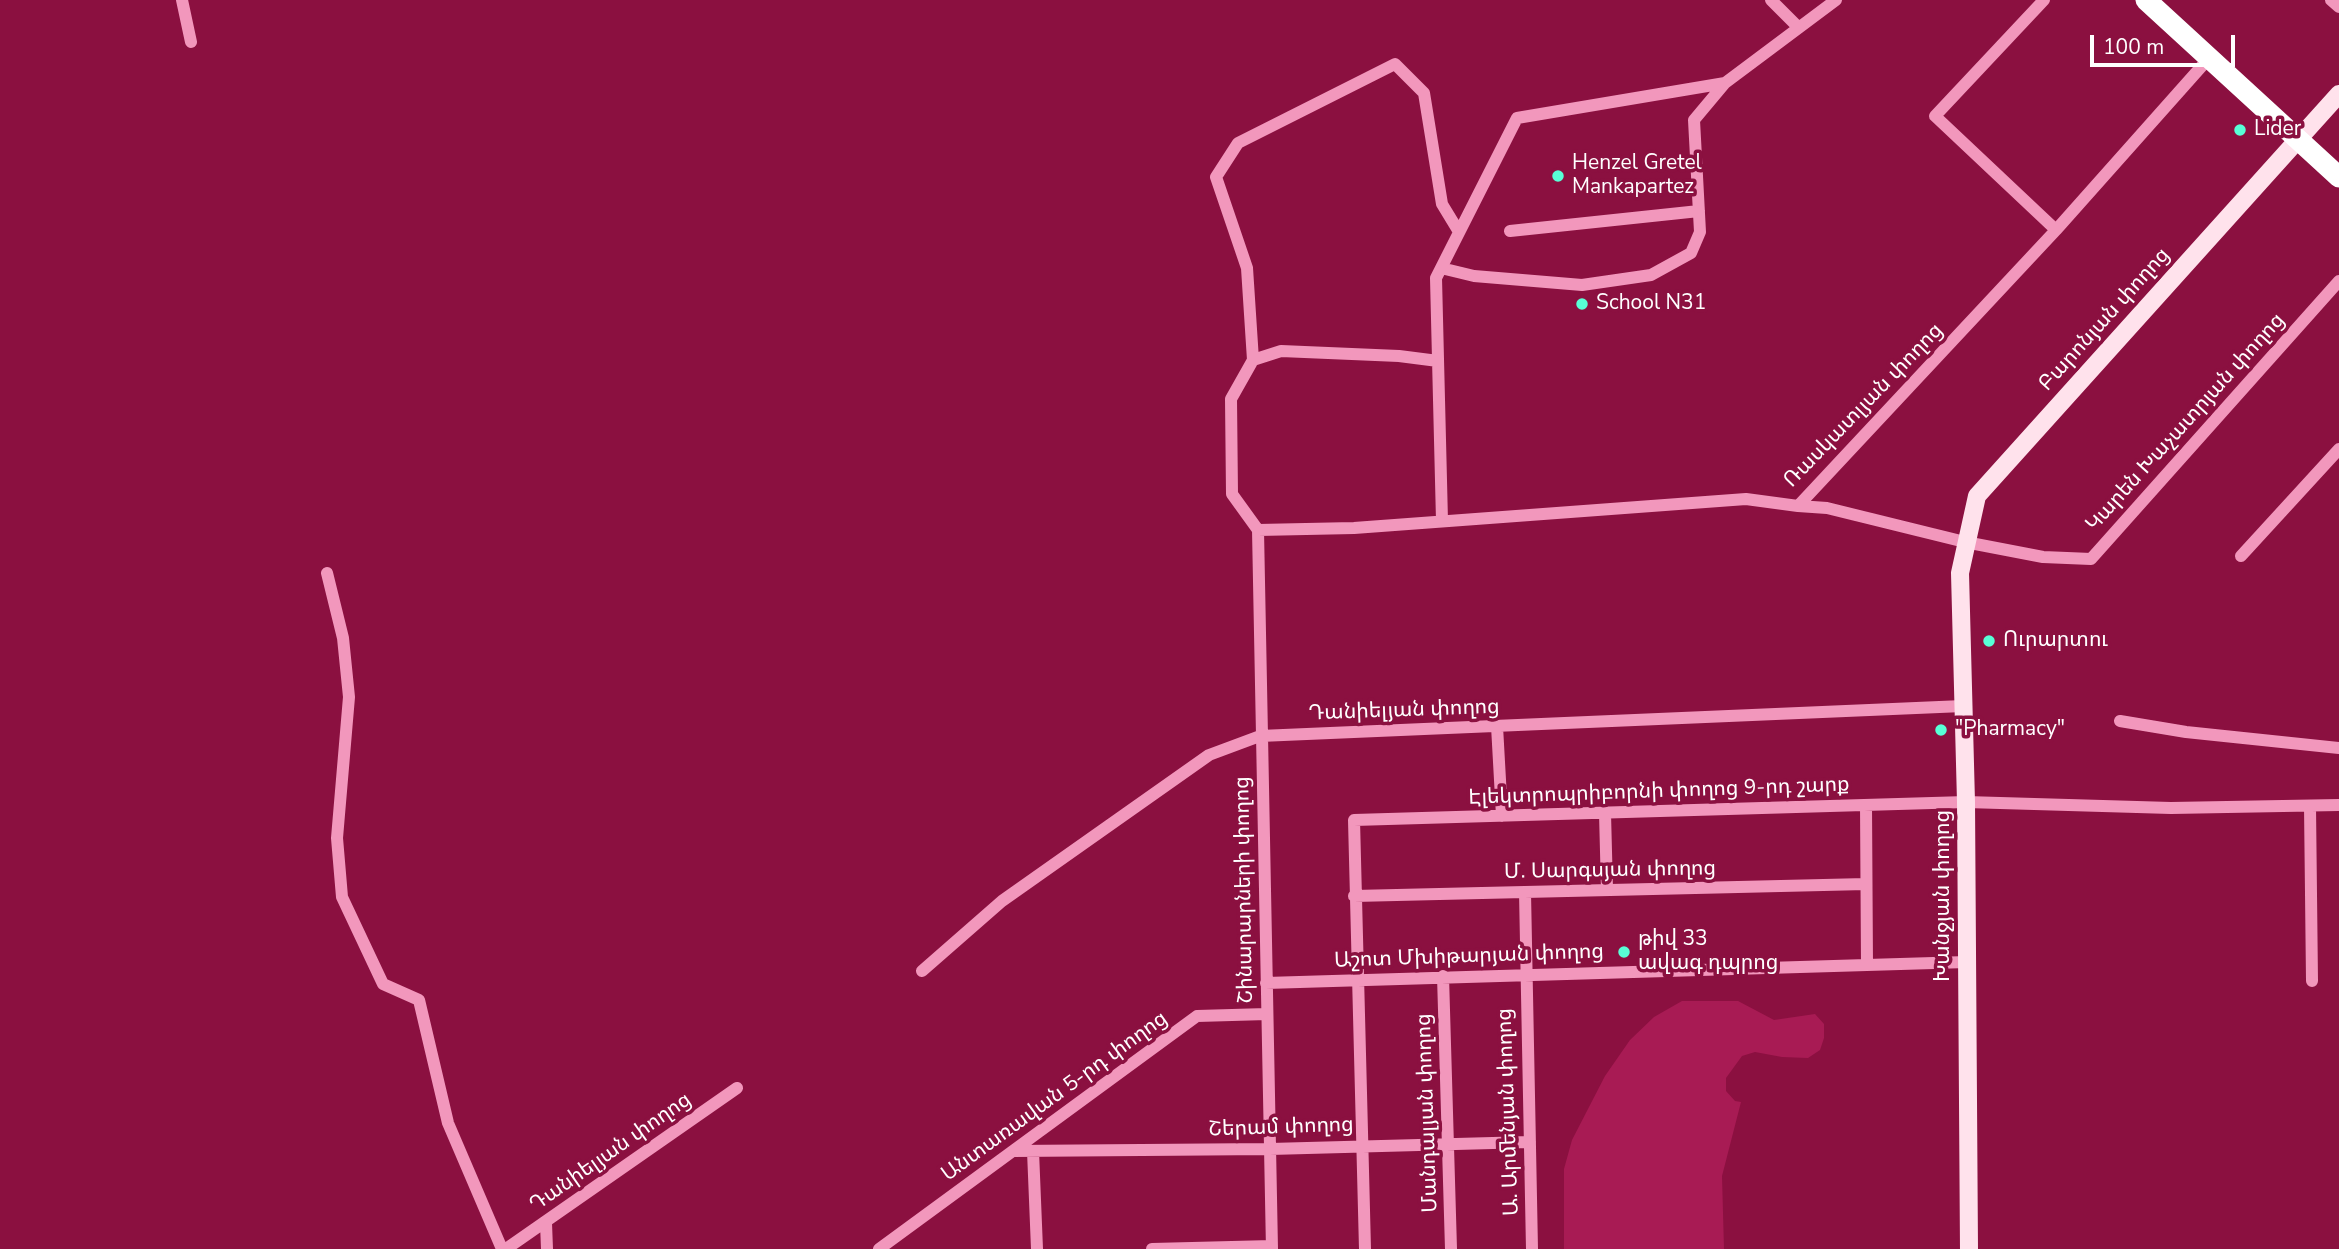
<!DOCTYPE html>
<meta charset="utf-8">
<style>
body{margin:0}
#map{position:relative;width:2339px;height:1249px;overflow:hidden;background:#8b1040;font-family:"Nunito Sans",sans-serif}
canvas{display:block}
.scale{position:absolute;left:2090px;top:35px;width:145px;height:32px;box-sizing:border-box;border:4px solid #fff;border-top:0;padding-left:9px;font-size:21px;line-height:24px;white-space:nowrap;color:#fff;-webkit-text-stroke:5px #8b1040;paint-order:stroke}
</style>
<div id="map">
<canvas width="2339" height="1249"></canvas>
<div class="scale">100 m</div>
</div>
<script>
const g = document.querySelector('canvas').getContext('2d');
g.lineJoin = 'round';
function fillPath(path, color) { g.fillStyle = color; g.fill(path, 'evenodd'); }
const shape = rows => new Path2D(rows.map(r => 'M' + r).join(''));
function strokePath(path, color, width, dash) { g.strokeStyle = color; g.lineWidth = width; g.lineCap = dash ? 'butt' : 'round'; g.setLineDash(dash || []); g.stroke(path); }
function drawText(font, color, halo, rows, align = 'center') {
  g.font = font + ' "Nunito Sans","Noto Sans Armenian",sans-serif'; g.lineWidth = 7; g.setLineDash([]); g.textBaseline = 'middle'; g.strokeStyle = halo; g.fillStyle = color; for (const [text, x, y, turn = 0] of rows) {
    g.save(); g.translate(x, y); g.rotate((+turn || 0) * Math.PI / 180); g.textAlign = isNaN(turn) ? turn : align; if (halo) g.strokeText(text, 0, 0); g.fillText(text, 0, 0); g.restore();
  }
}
const green = shape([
 [1682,1001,1738,1001,1774,1020,1815,1014,1824,1024,1824,1038,1820,1050,1808,1058,1782,1057,1755,1052,1742,1056,1726,1078,1726,1091,1735,1101,1741,1102,1722,1176,1724,1249,1564,1249,1564,1169,1572,1140,1605,1076,1630,1040,1654,1017]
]);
const minor = shape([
 [182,0,191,42],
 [1771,0,1798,27],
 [2044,0,1935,116,2056,230],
 [2331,0,2339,7],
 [1510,231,1699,211],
 [1441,268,1474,276,1582,285,1651,275,1691,253,1700,232,1694,120,1725,83],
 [1253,360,1247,268,1216,177,1238,143,1395,64,1424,93,1442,204,1459,232],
 [1798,506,1827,508,1965,542,2043,557,2091,559,2339,281],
 [1442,521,1436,278,1517,118,1725,83,1836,0],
 [1258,530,1354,528,1746,499,1798,506,2056,230,2209,58],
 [1258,530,1272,1249],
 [1258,530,1232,494,1231,399,1253,360,1281,351,1399,356,1438,361],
 [2241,556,2339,449],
 [327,573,343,638,349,697,337,838,342,897,383,984,419,1000,448,1123,502,1249],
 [2120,721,2186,732,2339,748],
 [1497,726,1502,816],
 [1866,805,1867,965],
 [2310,806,2312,981],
 [1605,813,1607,890],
 [1525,892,1532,1249],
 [1354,896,1866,884],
 [922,971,1002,901,1209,755,1260,736,1963,706],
 [1443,976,1451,1249],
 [1266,983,1967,962],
 [1013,1151,1270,1149,1530,1142],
 [1033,1151,1037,1249],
 [546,1223,547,1249],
 [506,1249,737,1088],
 [879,1249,1197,1016,1267,1014],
 [1152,1249,1272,1246],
 [1365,1249,1354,820,1966,802,2171,808,2339,805]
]);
const major = shape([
 [1969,1249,1966,802,1960,573,1977,496,2339,94]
]);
const highway = shape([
 [2146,0,2339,177]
]);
const markers = [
 [2240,130,7,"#58ffd6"],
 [1558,176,7,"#58ffd6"],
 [1582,304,7,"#58ffd6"],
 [1989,641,7,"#58ffd6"],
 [1941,730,7,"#58ffd6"],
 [1624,952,7,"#58ffd6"]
];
const poiNames = [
 ["Lider",2254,130],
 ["Henzel Gretel",1572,164],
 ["Mankapartez",1572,188],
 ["School N31",1596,304],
 ["Ուրարտու",2003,641],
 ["\"Pharmacy\"",1955,730],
 ["թիվ 33",1638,940],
 ["ավագ դպրոց",1638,964]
];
const streetNames = [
 ["Բարոնյան փողոց",2105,320,-48],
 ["Ռասկատլյան փողոց",1864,406,-46],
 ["Կարեն Խաչատրյան փողոց",2186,423,-48],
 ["Դանիելյան փողոց",1404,711,-2],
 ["Էլեկտրոպրիբորնի փողոց 9-րդ շարք",1659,792,-2],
 ["Մ. Սարգսյան փողոց",1610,871,-1],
 ["Շինարարների փողոց",1245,890,-91],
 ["Խանջյան փողոց",1944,896,-90],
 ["Աշոտ Մխիթարյան փողոց",1469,957,-2],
 ["Անտառավան 5-րդ փողոց",1055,1097,-36],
 ["Ա. Արմենյան փողոց",1509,1112,-92],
 ["Մանդալյան փողոց",1428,1113,-92],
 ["Շերամ փողոց",1281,1128,-2],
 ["Դանիելյան փողոց",611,1153,-35]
];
fillPath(green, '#a81b54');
strokePath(minor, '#f297bc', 12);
strokePath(major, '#ffe2ec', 18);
strokePath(highway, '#fff', 21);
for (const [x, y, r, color] of markers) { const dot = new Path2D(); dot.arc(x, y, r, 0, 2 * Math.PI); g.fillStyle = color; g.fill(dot); strokePath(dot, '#8b1040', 2.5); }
drawText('21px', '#fff', '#8b1040', poiNames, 'left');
drawText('21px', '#fff', '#8b1040', streetNames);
</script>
